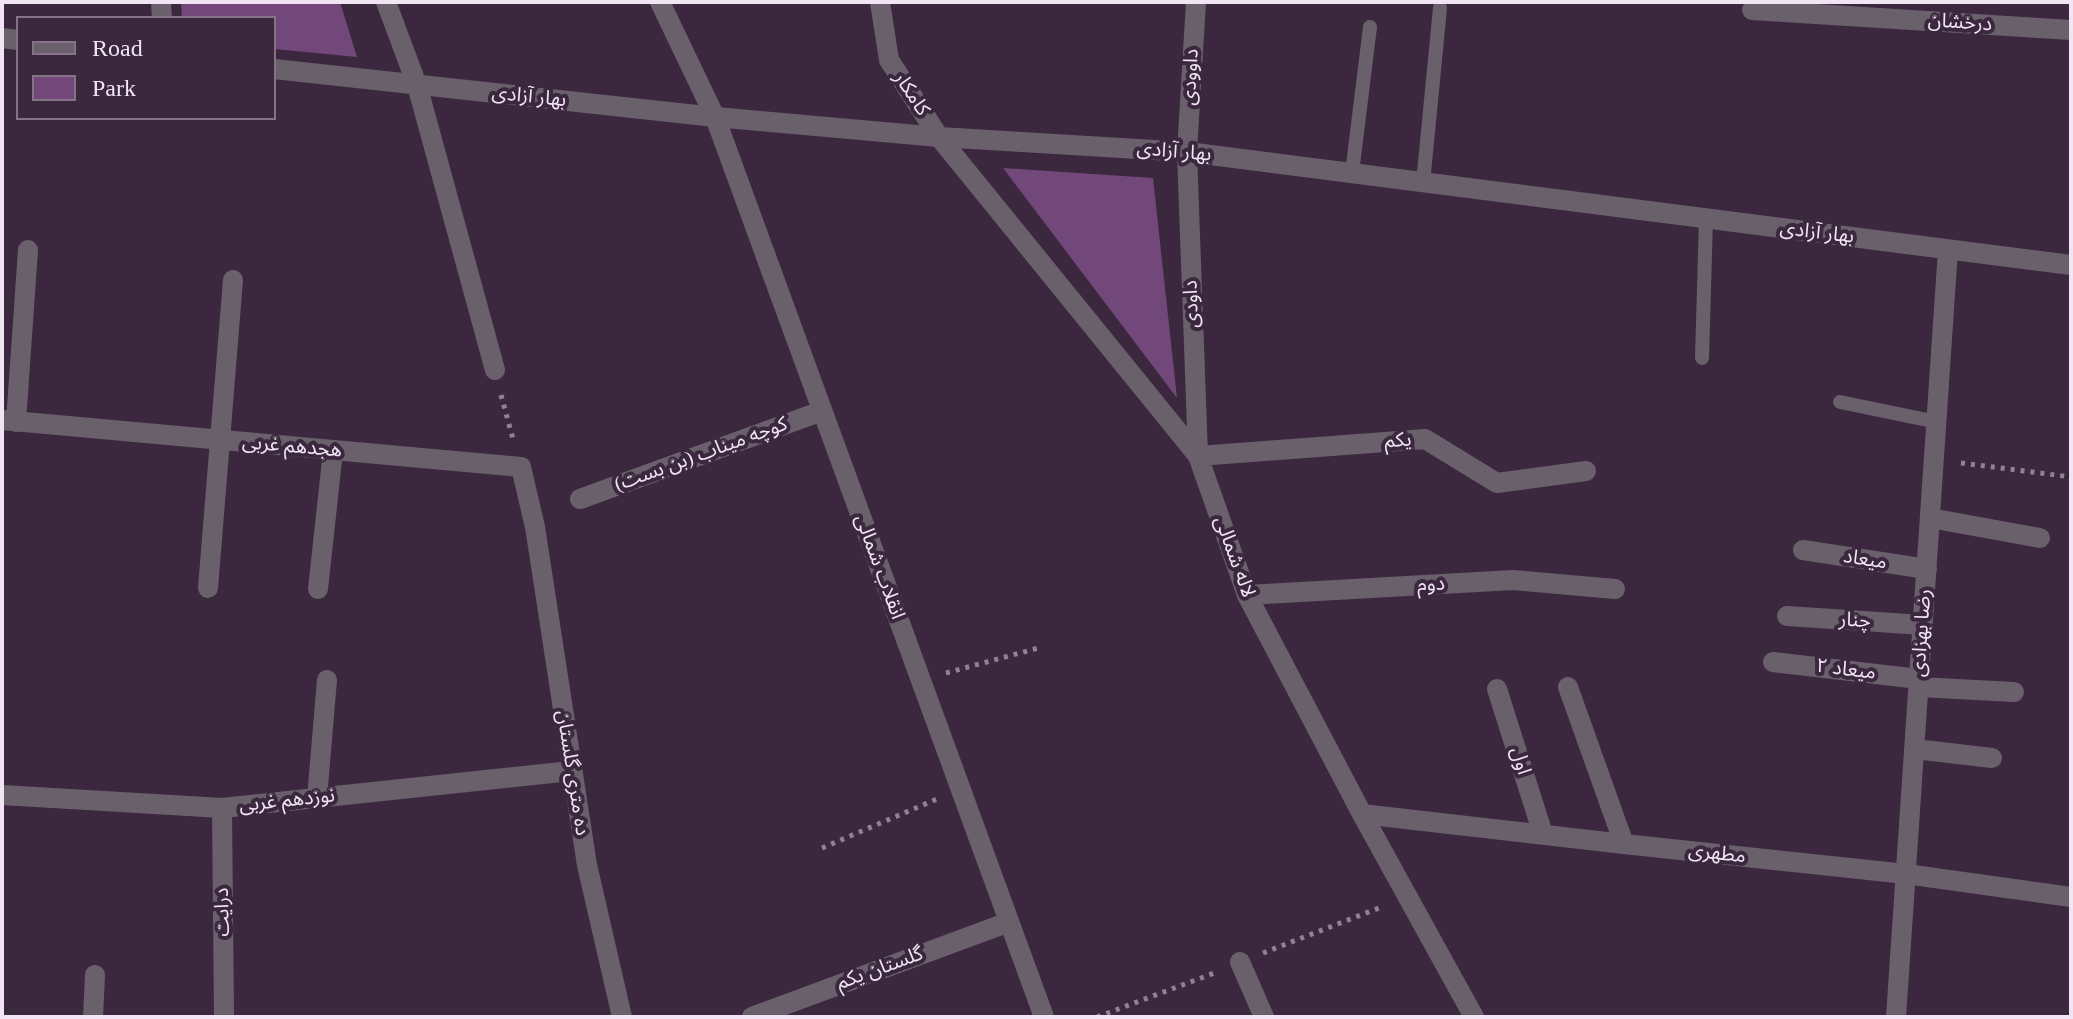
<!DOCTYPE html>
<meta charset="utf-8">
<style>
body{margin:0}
#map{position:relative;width:2073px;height:1019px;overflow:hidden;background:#3b283f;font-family:"Times New Roman",serif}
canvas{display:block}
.frame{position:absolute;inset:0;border:4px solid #f1e4f3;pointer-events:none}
.legend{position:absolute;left:16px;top:16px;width:260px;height:104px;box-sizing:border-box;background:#3b283f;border:2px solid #847387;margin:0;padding:10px 14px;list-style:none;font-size:24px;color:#f1e4f3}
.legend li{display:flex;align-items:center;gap:16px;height:40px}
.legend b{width:40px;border:2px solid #847387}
</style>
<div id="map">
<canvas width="2073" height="1019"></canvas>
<div class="frame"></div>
<ul class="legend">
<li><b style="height:10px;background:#6a606c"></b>Road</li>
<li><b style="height:22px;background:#724779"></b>Park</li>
</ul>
</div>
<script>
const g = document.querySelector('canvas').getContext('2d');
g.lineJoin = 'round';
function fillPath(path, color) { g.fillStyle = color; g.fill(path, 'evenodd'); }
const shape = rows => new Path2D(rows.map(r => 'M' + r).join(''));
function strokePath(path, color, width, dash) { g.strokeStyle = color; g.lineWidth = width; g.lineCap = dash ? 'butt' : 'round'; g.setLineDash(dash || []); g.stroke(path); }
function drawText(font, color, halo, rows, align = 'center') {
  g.font = font + ' "Times New Roman","Noto Sans Arabic",serif'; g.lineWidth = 8; g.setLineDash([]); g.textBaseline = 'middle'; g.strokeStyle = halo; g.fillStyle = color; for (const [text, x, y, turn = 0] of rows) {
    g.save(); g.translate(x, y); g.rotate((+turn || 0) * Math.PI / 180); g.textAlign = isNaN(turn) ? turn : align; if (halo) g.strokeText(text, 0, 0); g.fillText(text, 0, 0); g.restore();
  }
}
const green = shape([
 [181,2,340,2,357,57,274,49,274,18,182,18],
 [1003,168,1153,178,1177,398]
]);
const path = shape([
 [501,395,513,439],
 [1961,463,2071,477],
 [946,673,1042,647],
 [822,848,937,799],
 [1263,953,1384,906],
 [1097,1017,1217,972]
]);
const service = shape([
 [1352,173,1370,27],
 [1423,183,1440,8],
 [1702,358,1706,219],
 [1840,402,1937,422]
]);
const minor = shape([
 [161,2,162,18],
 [386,2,417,85,495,370],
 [660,2,715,117,1044,1017],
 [880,2,889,60,939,137,1198,456,1247,595,1362,814,1474,1017],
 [1196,2,1187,152,1198,456],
 [1752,10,2071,30],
 [2,38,18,40],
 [274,69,715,117,939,137,1187,152,2071,265],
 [2,420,521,467,535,527,587,865,622,1017],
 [16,422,28,250],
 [1198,456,1425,439,1497,483,1586,471],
 [580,499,822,411],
 [1930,518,2040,538],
 [1803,550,1927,569],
 [208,588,233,280],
 [318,589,333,451],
 [1247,595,1513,580,1615,589],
 [1787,616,1923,625],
 [1773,662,1919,679],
 [1568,687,1624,844],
 [1919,687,2014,692],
 [1497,689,1543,834],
 [1915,749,1992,758],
 [2,795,222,808,571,771],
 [317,798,327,680],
 [222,808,224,1017],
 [1362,814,1624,844,1906,874,2071,897],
 [1240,962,1264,1017],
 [93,1017,95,975],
 [752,1017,1009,922],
 [1896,1017,1948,250]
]);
const streetNames = [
 ["درخشان",1960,23,4],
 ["داوودی",1191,77,-87],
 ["کامکار",911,94,57],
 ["بهار آزادی",529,97,6],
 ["بهار آزادی",1174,152,5],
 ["بهار آزادی",1817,233,7],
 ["داودی",1192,304,-92],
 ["یکم",1398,441,-4],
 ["هجدهم غربی",292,447,5],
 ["کوچه میناب (بن بست)",701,455,-20],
 ["لاله شمالی",1234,557,70],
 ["میعاد",1865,560,9],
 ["انقلاب شمالی",879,567,70],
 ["دوم",1431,585,-3],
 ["چنار",1855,621,4],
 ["رضا بهزادی",1922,633,-86],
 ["میعاد ۲",1846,670,7],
 ["اول",1520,761,73],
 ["ده متری گلستان",572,773,81],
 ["نوزدهم غربی",287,801,-6],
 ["مطهری",1717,854,6],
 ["درایت",223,912,-91],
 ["گلستان یکم",880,969,-20]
];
fillPath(green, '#724779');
strokePath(path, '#918194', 5, [4, 6]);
strokePath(service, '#6a606c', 14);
strokePath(minor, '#6a606c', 20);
drawText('20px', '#f1e4f3', '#3b283f', streetNames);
</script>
